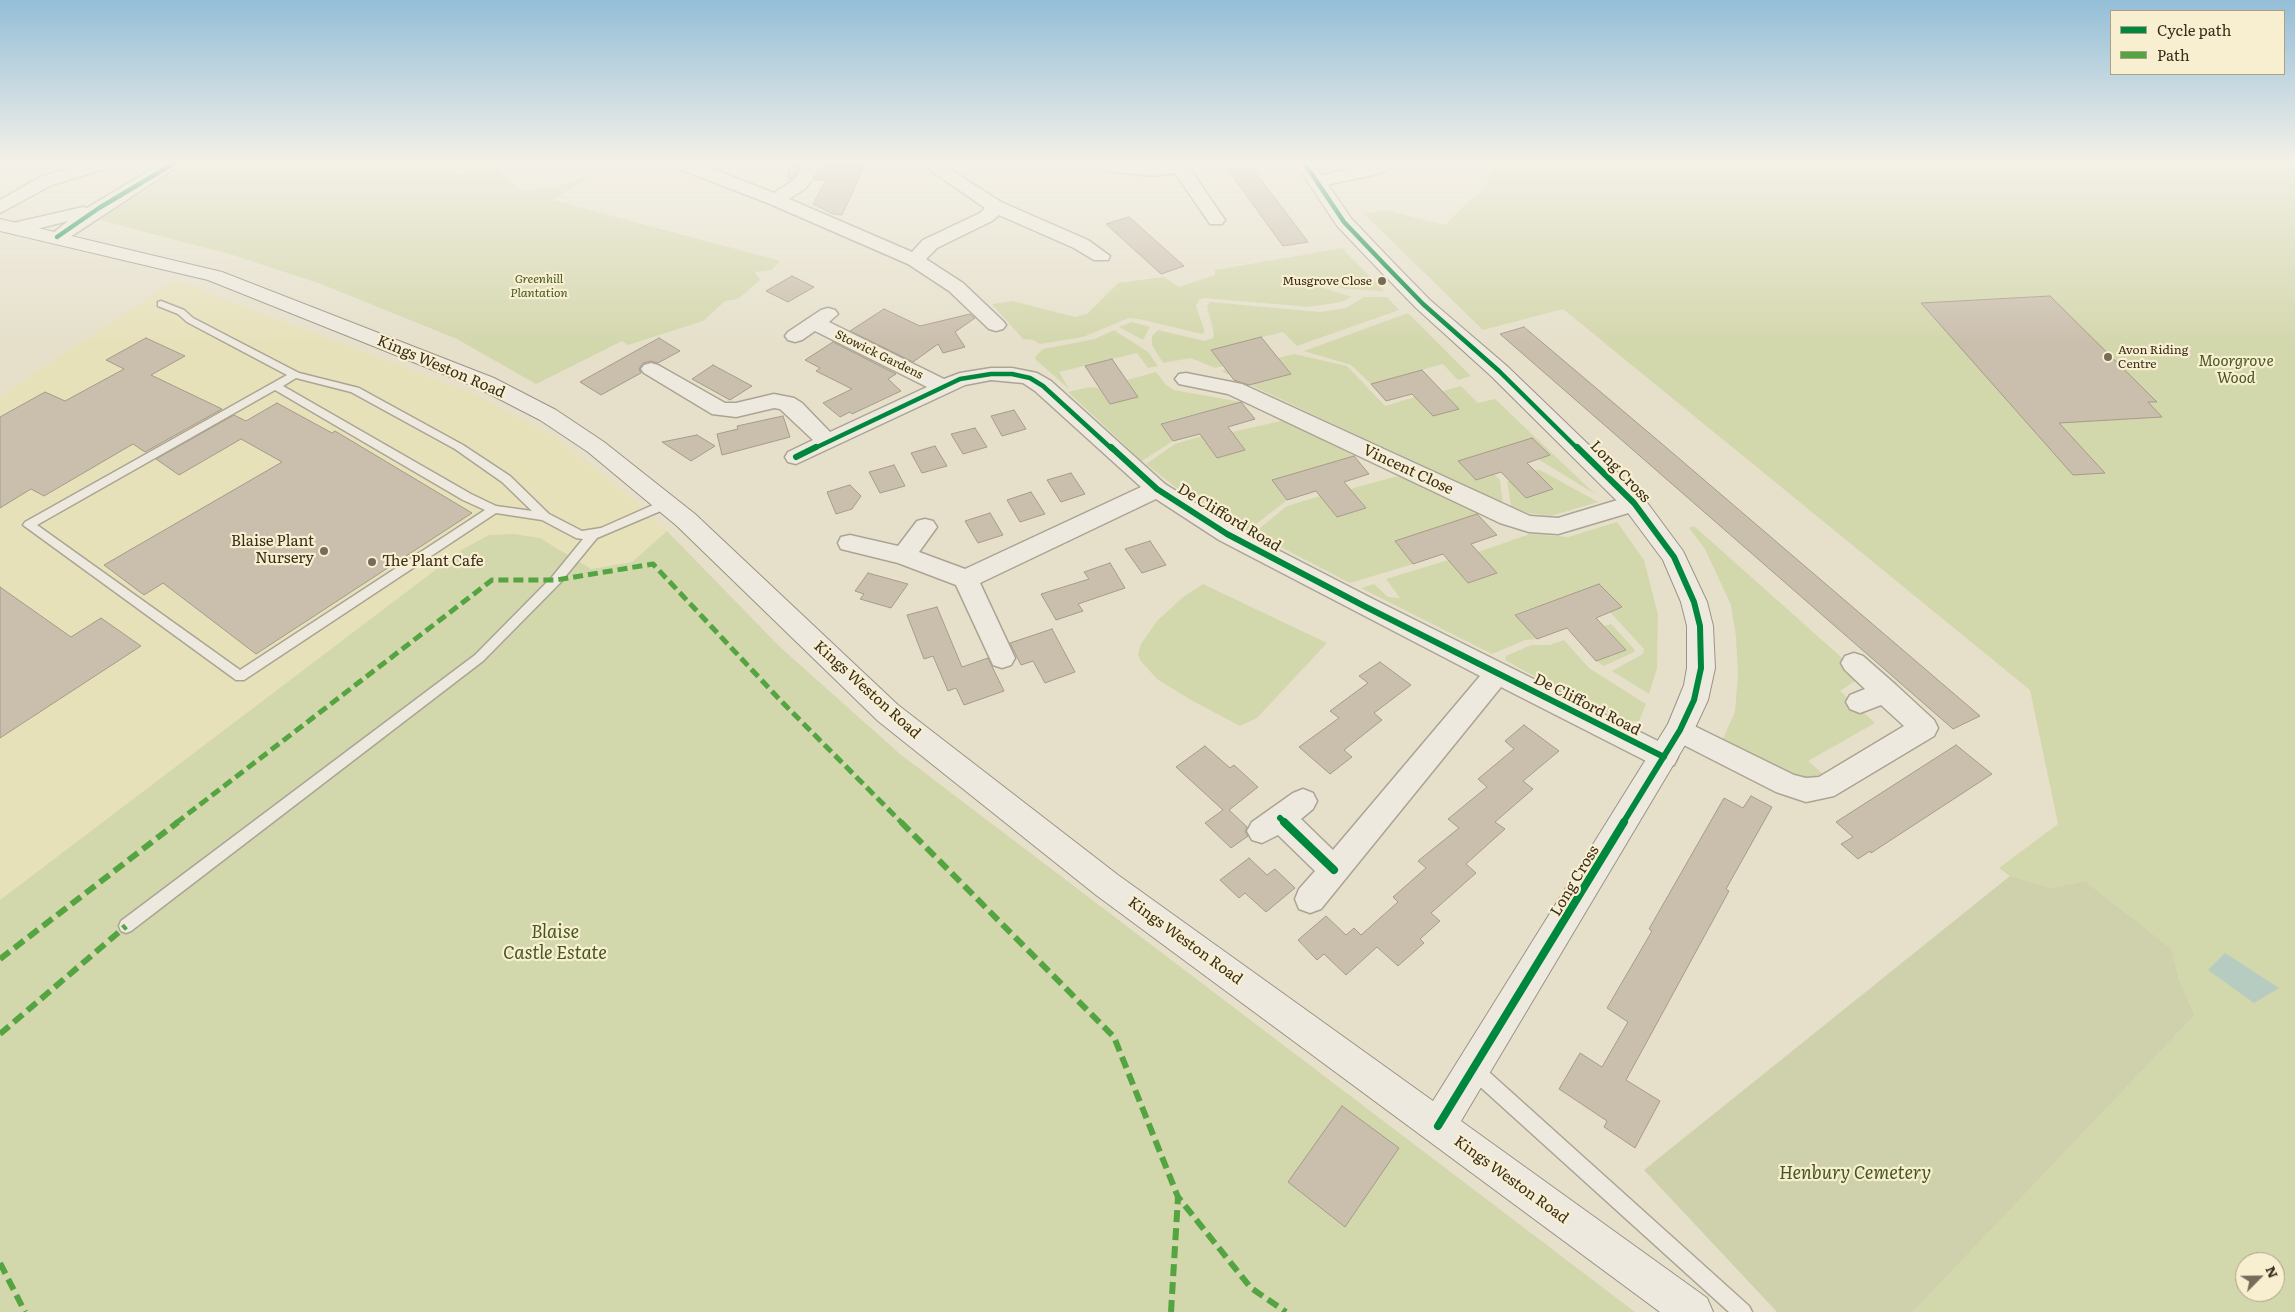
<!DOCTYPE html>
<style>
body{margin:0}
#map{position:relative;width:2295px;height:1312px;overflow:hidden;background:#e6e0cb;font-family:Literata,serif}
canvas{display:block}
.legend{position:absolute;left:2110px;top:10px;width:175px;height:65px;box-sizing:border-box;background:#f8efd0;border:1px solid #aca188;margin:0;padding:6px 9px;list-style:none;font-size:15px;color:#3a2d1c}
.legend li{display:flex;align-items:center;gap:10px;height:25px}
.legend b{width:25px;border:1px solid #aca188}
.north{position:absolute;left:2235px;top:1252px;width:50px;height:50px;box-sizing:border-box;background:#f8efd0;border:1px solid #aca188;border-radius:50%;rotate:67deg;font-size:14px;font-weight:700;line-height:20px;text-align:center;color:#3a2d1c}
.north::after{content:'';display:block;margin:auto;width:18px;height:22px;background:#766c59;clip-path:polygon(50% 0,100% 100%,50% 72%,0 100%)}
</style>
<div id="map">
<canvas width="2295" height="1312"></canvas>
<ul class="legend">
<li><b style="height:6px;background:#00873e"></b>Cycle path</li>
<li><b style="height:6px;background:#54a441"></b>Path</li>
</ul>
<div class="north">N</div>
</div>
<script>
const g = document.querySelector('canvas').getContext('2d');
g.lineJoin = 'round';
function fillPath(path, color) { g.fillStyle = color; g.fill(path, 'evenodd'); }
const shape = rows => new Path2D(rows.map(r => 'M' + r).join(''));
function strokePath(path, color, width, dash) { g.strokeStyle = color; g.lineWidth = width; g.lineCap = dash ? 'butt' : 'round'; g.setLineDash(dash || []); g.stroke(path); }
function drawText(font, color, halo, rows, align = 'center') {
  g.font = font + ' Literata,serif'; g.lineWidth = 4.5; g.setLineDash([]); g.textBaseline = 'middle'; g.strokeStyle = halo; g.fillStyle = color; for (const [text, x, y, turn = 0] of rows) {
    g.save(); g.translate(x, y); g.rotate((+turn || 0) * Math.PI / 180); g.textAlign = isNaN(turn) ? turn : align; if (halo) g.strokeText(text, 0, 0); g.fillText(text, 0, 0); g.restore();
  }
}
const farmland = shape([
 [175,280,472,393,557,438,635,501,667,531,632,562,591,569,540,538,514,534,489,535,463,549,0,900,0,396]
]);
const green = shape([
 [200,161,295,161,307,169,350,161,421,161,462,174,490,161,500,161,499,167,507,180,522,190,553,188,601,171,552,200,781,261,771,270,755,272,760,280,738,299,725,301,703,321,628,345,622,341,536,384,457,339,321,284,233,255,99,220,172,174],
 [1496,161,2295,161,2295,1312,1913,1312,2195,1015,2179,980,2172,949,2085,881,2051,888,2010,876,1999,868,2058,824,2030,690,1563,309,1483,330,1364,214,1385,210,1445,225,1485,186],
 [2245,1262,2275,1262,2275,1292,2245,1292],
 [1342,248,1384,291,1345,289,1319,280,1315,285,1352,297,1341,302,1309,307,1204,298,1199,300,1196,306,1205,332,1202,334,1139,319,1129,318,1083,337,1040,344,1033,340,1023,339,992,304,1012,301,1075,317,1087,314,1118,283,1164,277,1179,287,1215,275,1215,270],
 [1364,297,1387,297,1399,310,1297,346,1283,332,1211,350,1223,366,1215,368,1191,358,1163,363,1152,345,1152,336,1158,330,1205,341,1213,338,1214,334,1207,306,1210,302,1320,312,1346,308],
 [1408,313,1471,376,1458,380,1443,364,1371,384,1351,365,1304,351],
 [1132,322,1150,327,1143,340,1119,327],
 [1114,330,1148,352,1158,366,1148,368,1137,353,1059,372,1069,389,1036,360,1035,357,1043,349,1095,339],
 [1294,354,1347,366,1385,406,1415,397,1433,416,1458,409,1443,391,1461,386,1478,403,1495,399,1595,494,1538,459,1550,455,1532,438,1458,461,1476,480,1494,474,1500,480,1503,504,1221,371,1250,363,1265,381,1291,374,1278,358],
 [1156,372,1166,385,1174,390,1241,402,1161,423,1173,441,1142,461,1068,392,1090,387,1099,388,1111,404,1138,397,1127,380],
 [1281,421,1291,424,1354,456,1273,480,1287,500,1247,531,1178,489,1146,464,1175,444,1202,436,1217,458,1245,450,1232,432],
 [1534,470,1540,470,1598,502,1551,516,1528,513,1511,506,1507,481,1552,488],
 [1394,477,1403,477,1415,481,1478,514,1396,541,1413,564,1350,583,1254,533,1287,506,1320,496,1337,517,1366,508,1350,489],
 [1617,522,1644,560,1658,615,1657,668,1649,694,1612,671,1643,654,1644,649,1610,612,1622,607,1599,584,1515,614,1537,639,1525,640,1492,654,1361,588,1374,584,1388,597,1400,598,1386,579,1448,560,1468,583,1478,552,1530,534,1568,537],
 [1694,526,1850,665,1844,668,1857,680,1840,691,1875,723,1808,761,1823,774,1820,777,1807,781,1721,743,1735,712,1738,674,1736,637,1731,605,1705,549,1689,528],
 [667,531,780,647,900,754,1635,1312,0,1312,0,900,463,549,489,535,514,534,540,538,591,569,632,562],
 [1203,584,1327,643,1257,718,1240,726,1191,700,1157,679,1140,660,1138,654,1141,644,1157,621,1183,597],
 [1611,624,1635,650,1634,652,1604,666,1596,661,1626,650,1604,626],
 [1564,640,1589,668,1646,704,1639,721,1628,722,1550,685,1505,660,1506,656,1531,645,1550,645]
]);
const cemetery = shape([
 [2010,876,2051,888,2085,881,2172,949,2179,980,2195,1015,1913,1312,1777,1312,1644,1170]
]);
const water = shape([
 [2225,953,2279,988,2254,1003,2208,970]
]);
const building = shape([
 [789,161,804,161,793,179,788,178,789,161],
 [826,161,867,161,842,215,833,214,813,204,826,180,814,180,826,161],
 [1251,167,1287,214,1308,242,1283,246,1228,170,1251,167],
 [1129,217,1156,241,1184,266,1161,274,1106,224,1129,217],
 [792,276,814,287,788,302,766,291,792,276],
 [2050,296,2157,402,2148,402,2162,417,2059,423,2105,473,2073,475,1921,303,2050,296],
 [884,309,920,326,970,314,975,318,955,332,965,347,943,353,938,344,913,362,850,331,884,309],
 [1524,327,1668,449,1980,716,1953,729,1500,334,1524,327],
 [1261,337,1291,374,1249,385,1234,380,1211,350,1261,337],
 [146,338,185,356,151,375,222,409,145,452,133,444,44,496,31,489,0,508,0,417,45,392,65,401,124,369,106,360,146,338],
 [659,338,680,351,658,363,650,361,643,363,639,369,641,373,601,395,580,382,659,338],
 [833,342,896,374,888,379,901,391,852,414,850,412,840,417,823,403,852,389,816,371,820,368,805,360,833,342],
 [1112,359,1138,397,1110,404,1085,366,1112,359],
 [713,365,752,386,730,400,692,379,713,365],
 [1422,370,1459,409,1433,416,1412,394,1386,401,1371,384,1422,370],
 [1241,402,1255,419,1228,427,1245,450,1217,458,1200,434,1173,441,1161,424,1241,402],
 [277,403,332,433,335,431,472,513,256,654,163,583,144,595,104,565,282,462,241,439,179,475,156,459,234,415,246,421,277,403],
 [1014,410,1026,429,1002,436,991,416,1014,410],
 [783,416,790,437,722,455,717,434,738,429,737,426,783,416],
 [975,428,987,447,963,454,951,434,975,428],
 [697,435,715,446,691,461,662,442,697,435],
 [1532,438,1550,455,1527,463,1553,489,1526,498,1501,472,1476,480,1458,461,1532,438],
 [935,446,947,466,922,473,911,453,935,446],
 [1354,456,1369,474,1344,482,1366,508,1337,517,1316,491,1287,500,1272,480,1354,456],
 [894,465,905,486,880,493,869,472,894,465],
 [1071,473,1085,494,1061,502,1047,480,1071,473],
 [850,485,861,496,852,509,836,514,827,492,850,485],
 [1031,492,1045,514,1020,522,1007,500,1031,492],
 [990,513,1003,535,978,543,965,521,990,513],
 [1477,514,1497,535,1471,544,1497,573,1468,583,1443,554,1413,564,1395,541,1477,514],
 [1150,541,1166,565,1142,573,1125,549,1150,541],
 [1110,563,1125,588,1078,604,1083,611,1056,620,1041,594,1089,579,1084,572,1110,563],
 [868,573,908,584,891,608,860,599,864,594,855,591,868,573],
 [1599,584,1622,607,1596,618,1626,650,1596,661,1567,628,1537,639,1515,615,1599,584],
 [0,587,71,637,101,618,141,646,0,738,0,587],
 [937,607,962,667,988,658,1004,691,964,705,956,688,948,691,933,656,924,659,907,615,937,607],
 [1052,629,1075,672,1045,683,1033,661,1021,665,1010,643,1052,629],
 [1380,662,1411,685,1374,713,1382,720,1344,750,1352,757,1330,774,1299,747,1339,718,1330,711,1368,683,1359,676,1380,662],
 [1524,725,1559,751,1523,781,1533,789,1495,822,1505,829,1466,864,1476,873,1431,913,1440,921,1420,939,1424,943,1398,966,1377,947,1346,975,1324,954,1317,960,1298,940,1326,916,1346,935,1354,928,1361,935,1398,902,1393,897,1426,868,1418,861,1459,828,1448,819,1487,787,1478,779,1514,749,1505,741,1524,725],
 [1956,745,1992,774,1871,853,1870,851,1858,859,1841,844,1853,837,1836,822,1956,745],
 [1205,746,1230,768,1234,765,1258,787,1229,810,1247,827,1245,832,1248,836,1231,848,1205,823,1223,810,1176,767,1205,746],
 [1751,796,1772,807,1726,889,1729,891,1626,1080,1660,1101,1635,1148,1604,1127,1607,1121,1559,1089,1580,1053,1602,1067,1628,1022,1607,1008,1652,931,1649,929,1724,798,1743,808,1751,796],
 [1249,858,1267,875,1275,869,1295,888,1266,912,1245,893,1239,898,1220,880,1249,858],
 [1342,1106,1399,1148,1345,1227,1288,1182,1342,1106]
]);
const lane = shape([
 [161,301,184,310,193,318,299,373,359,388,463,445,510,476,549,514,582,531,601,528,662,501,670,501,672,504,670,507,597,538,560,583,483,661,131,931,126,933,121,931,119,926,121,921,475,655,552,577,583,539,576,538,542,520,496,513,244,680,236,680,23,525,25,522,287,375,187,322,178,314,158,306,158,302,161,301],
 [296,378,351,392,455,449,502,482,532,511,496,506,471,494,283,386,296,378],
 [275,390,463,500,485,510,240,670,37,525,275,390],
 [1473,1061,1479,1063,1749,1306,1752,1312,1729,1312,1467,1075,1465,1069,1467,1063,1473,1061]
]);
const street = shape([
 [92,161,119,161,117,165,52,185,0,213,0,200,40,177,92,161],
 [165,161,186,161,64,241,50,241,48,237,68,221,16,234,9,232,7,228,9,224,83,207,87,208,165,161],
 [667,161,692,161,774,193,794,180,807,161,824,161,806,188,789,199,912,252,923,240,980,213,985,208,917,161,937,161,1001,202,1088,240,1110,256,1108,260,1094,260,1074,248,999,215,992,221,937,248,926,259,963,283,1003,321,1006,325,1003,329,996,331,989,329,949,291,908,264,770,204,669,165,667,161],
 [1086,161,1114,161,1153,166,1179,161,1203,161,1190,169,1225,220,1222,224,1210,224,1175,173,1153,176,1114,172,1088,165,1086,161],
 [1379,161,1402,161,1400,165,1377,174,1317,187,1311,186,1308,182,1311,178,1379,161],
 [828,308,835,310,838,314,829,322,944,379,960,373,991,368,1012,368,1037,373,1051,381,1165,484,1235,528,1375,600,1674,749,1678,757,1674,765,1664,768,1654,765,1501,687,1321,909,1310,913,1299,909,1295,899,1299,889,1315,871,1278,835,1262,843,1252,840,1247,831,1252,822,1293,793,1303,789,1313,793,1317,801,1313,809,1301,819,1333,850,1480,676,1219,540,1156,499,980,583,1015,658,1011,665,1002,668,993,665,956,585,898,563,841,549,838,543,841,537,850,535,898,546,917,521,925,519,933,521,937,527,919,552,965,569,1141,487,1035,391,1023,383,991,380,965,385,796,464,788,462,785,457,788,452,813,440,780,409,774,408,736,417,712,414,644,373,641,369,644,365,651,363,658,365,725,403,736,403,774,394,794,398,802,403,830,432,927,387,815,331,802,340,795,342,788,340,785,336,788,332,821,310,828,308],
 [1186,373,1242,384,1530,516,1558,518,1634,495,1642,497,1646,503,1642,509,1558,534,1529,532,1500,523,1228,394,1179,384,1175,379,1179,374,1186,373],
 [1854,653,1863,656,1896,685,1934,720,1938,728,1934,736,1834,796,1806,802,1776,792,1670,738,1666,730,1670,722,1680,719,1794,775,1806,778,1819,777,1904,726,1881,705,1860,713,1850,709,1846,702,1850,695,1865,689,1845,670,1841,663,1845,656,1854,653]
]);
const secondary = shape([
 [1294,161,1312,161,1351,218,1392,261,1430,300,1507,366,1643,497,1683,551,1707,602,1713,626,1715,668,1708,700,1694,730,1461,1121,1707,1298,1713,1312,1660,1312,1096,895,878,721,677,526,588,452,540,420,478,388,208,280,0,231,0,219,222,272,494,378,556,410,604,442,695,514,898,705,1118,875,1433,1101,1668,724,1684,685,1687,668,1687,626,1681,602,1663,560,1625,509,1491,376,1416,308,1378,269,1337,226,1294,161]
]);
const quietFar1 = shape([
 [176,823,492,580,556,580,653,564,781,701,902,823]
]);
const quiet = shape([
 [901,822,1114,1037,1178,1197,1251,1288,1286,1312],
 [0,959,178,822],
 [0,1034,126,926],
 [0,1263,25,1312],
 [1171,1312,1178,1197]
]);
const cyclewayFar2 = shape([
 [1303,161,1344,222,1385,265,1423,304,1499,371,1578,449],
 [57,237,99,208,178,161],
 [813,449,960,379,991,374,1012,374,1030,378,1043,386,1112,449]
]);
const cyclewayFar1 = shape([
 [1111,447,1157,489,1227,534,1366,607,1664,757],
 [1577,447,1634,503,1674,557,1694,602,1700,626,1701,668,1694,700,1680,730,1623,823],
 [796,457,816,447],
 [1280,818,1285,823]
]);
const cycleway = shape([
 [1284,822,1334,870],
 [1438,1126,1624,822]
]);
const markers = [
 [1382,281,5,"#766c59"],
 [2108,357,5,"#766c59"],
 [324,551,5,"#766c59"],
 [372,562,5,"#766c59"]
];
const farParknames = [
 ["Greenhill",539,279],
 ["Plantation",539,293]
];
const farPoinames = [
 ["Musgrove Close",1372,281],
 ["Avon Riding",2118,350,"left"],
 ["Centre",2118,364,"left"]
];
const farStreetnames = [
 ["Stowick Gardens",879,355,26]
];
const parkNames = [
 ["Moorgrove",2236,362],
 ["Wood",2236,379]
];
const streetNames = [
 ["Kings Weston Road",441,367,23],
 ["Vincent Close",1408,470,25],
 ["Long Cross",1620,472,46],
 ["De Clifford Road",1229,518,31],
 ["Kings Weston Road",867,690,42],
 ["De Clifford Road",1587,705,27],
 ["Long Cross",1575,881,-59],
 ["Kings Weston Road",1185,941,36],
 ["Kings Weston Road",1511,1180,36]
];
const poiNames = [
 ["Blaise Plant",314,542],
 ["Nursery",314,559],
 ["The Plant Cafe",382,562,"left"]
];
const nearParknames = [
 ["Blaise",555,933],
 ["Castle Estate",555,954],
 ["Henbury Cemetery",1855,1174]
];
fillPath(farmland, '#e7e1ba');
fillPath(green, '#d3d7ac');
fillPath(cemetery, '#ced1ac');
fillPath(water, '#b7ccc0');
fillPath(building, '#cabeac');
strokePath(building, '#a69b8a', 1);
strokePath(lane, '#aba495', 3);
strokePath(street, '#aba495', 3);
strokePath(secondary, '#9a9485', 2);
fillPath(lane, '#ede9de');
fillPath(street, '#ede9de');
fillPath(secondary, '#ede9de');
strokePath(quietFar1, '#54a441', 5, [10, 5]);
strokePath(quiet, '#54a441', 6, [12, 6]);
strokePath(cyclewayFar2, '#00873e', 4.5);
strokePath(cyclewayFar1, '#00873e', 6);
strokePath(cycleway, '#00873e', 8);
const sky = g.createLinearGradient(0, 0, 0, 345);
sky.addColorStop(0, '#94bed8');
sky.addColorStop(0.47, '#f4f1e8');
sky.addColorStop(1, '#f4f1e800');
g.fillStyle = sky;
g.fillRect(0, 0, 2295, 345);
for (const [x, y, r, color] of markers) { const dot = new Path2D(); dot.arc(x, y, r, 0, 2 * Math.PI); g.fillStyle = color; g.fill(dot); strokePath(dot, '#f8efd0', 2); }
drawText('italic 12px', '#465821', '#f8efd0', farParknames);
drawText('12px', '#3a2d1c', '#f8efd0', farPoinames, 'right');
drawText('12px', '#3a2d1c', '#f8efd0', farStreetnames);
drawText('italic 15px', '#465821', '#f8efd0', parkNames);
drawText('15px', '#3a2d1c', '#f8efd0', streetNames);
drawText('15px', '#3a2d1c', '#f8efd0', poiNames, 'right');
drawText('italic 18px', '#465821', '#f8efd0', nearParknames);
</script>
